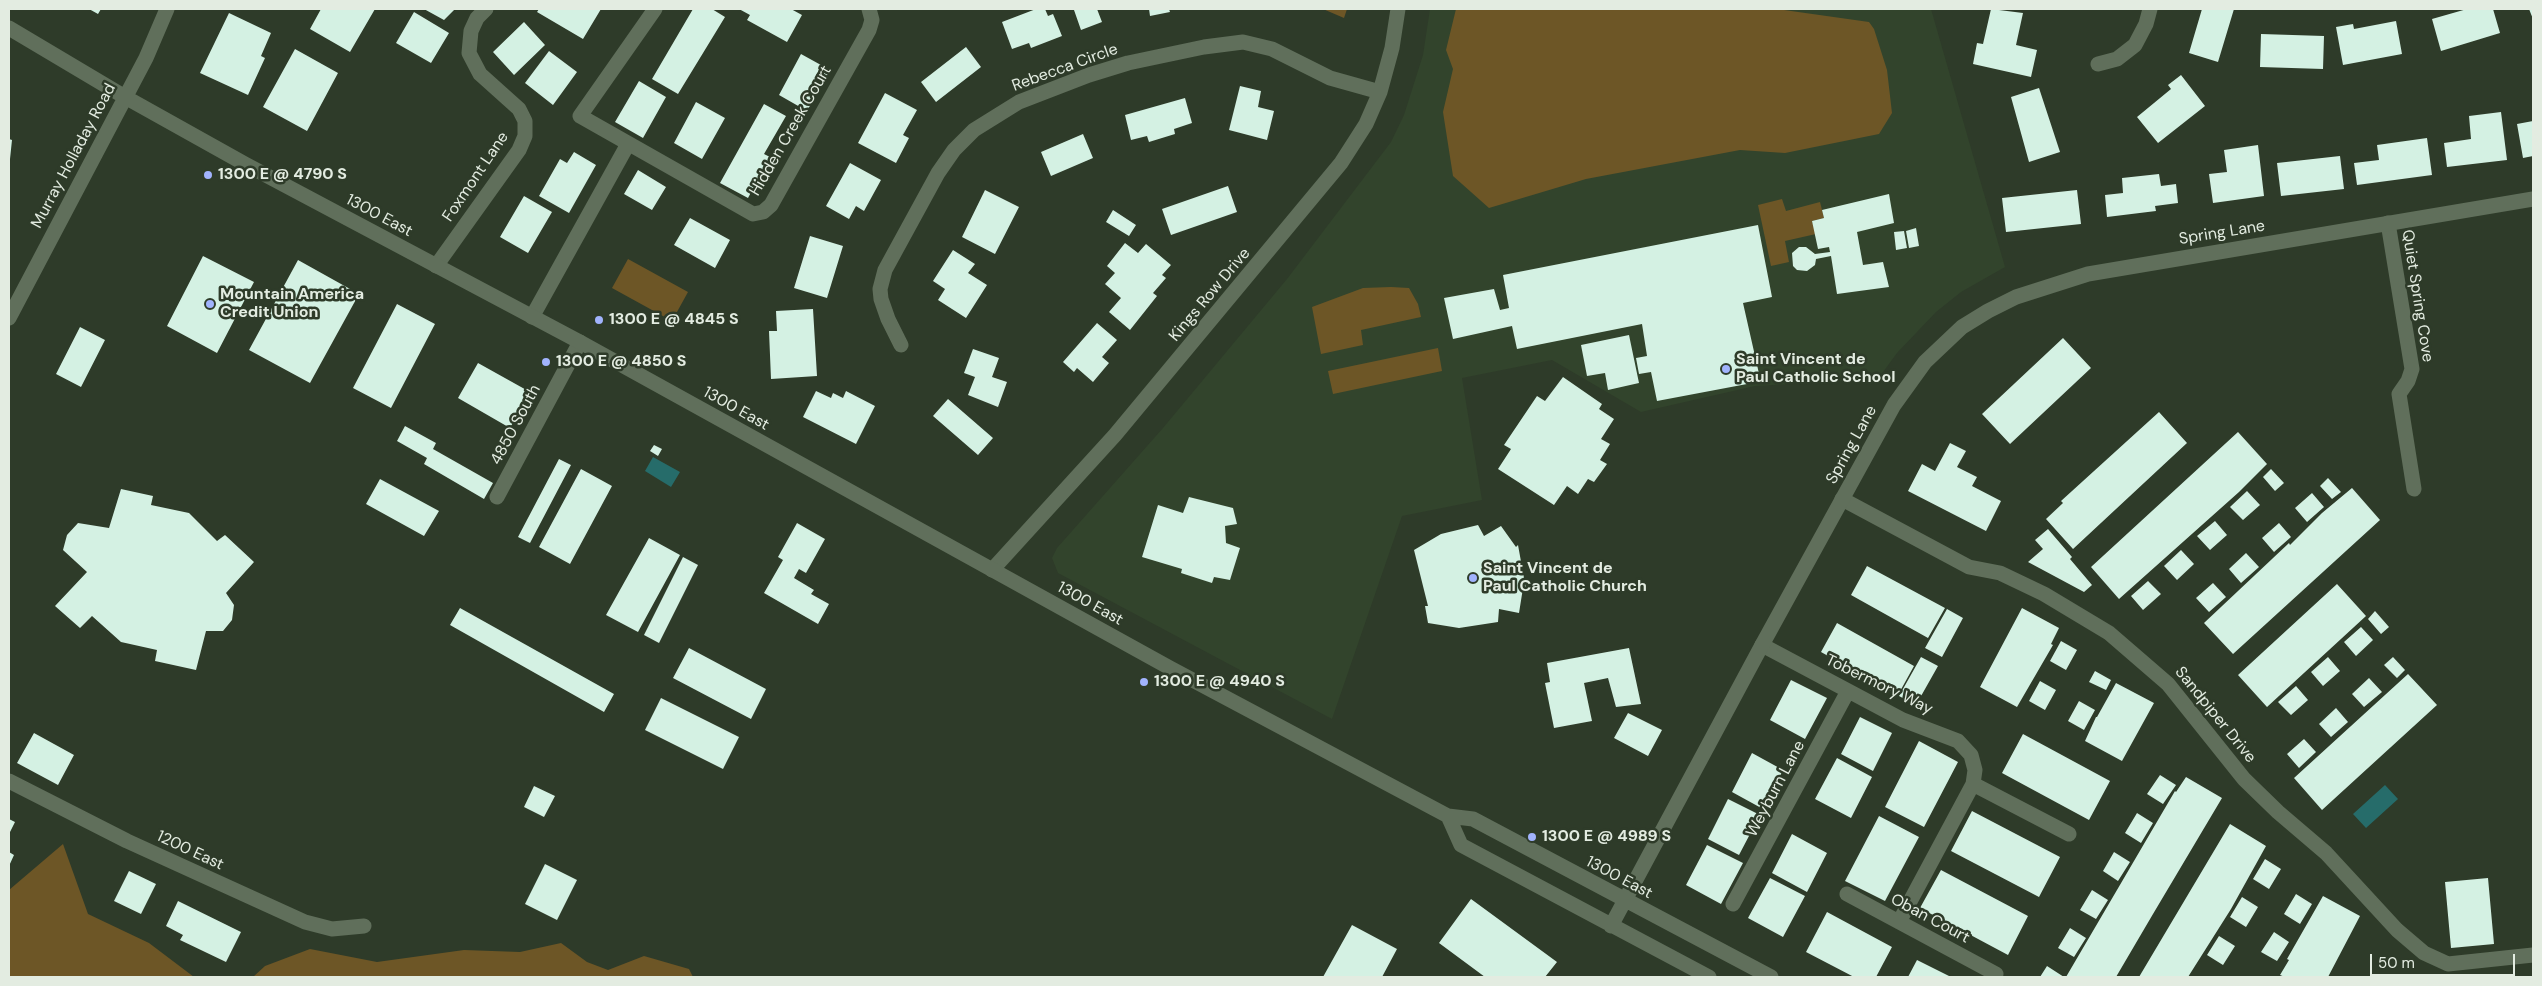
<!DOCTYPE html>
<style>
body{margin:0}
#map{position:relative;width:2542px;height:986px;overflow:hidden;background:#2e3b29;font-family:"DM Sans",sans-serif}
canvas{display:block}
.frame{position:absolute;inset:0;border:10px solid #e3ece1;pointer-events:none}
.scale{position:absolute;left:2370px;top:954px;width:145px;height:22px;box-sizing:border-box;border:2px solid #e3ece1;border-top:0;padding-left:6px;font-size:15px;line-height:18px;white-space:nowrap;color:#e3ece1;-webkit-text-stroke:4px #2e3b29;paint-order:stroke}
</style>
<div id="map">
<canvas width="2542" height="986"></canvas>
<div class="frame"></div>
<div class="scale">50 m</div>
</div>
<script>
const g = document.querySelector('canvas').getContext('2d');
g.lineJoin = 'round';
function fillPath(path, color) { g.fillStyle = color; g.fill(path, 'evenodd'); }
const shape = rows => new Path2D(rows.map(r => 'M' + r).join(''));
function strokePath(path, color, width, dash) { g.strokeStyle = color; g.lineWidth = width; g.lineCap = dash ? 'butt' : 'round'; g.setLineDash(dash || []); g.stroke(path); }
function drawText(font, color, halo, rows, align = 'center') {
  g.font = font + ' "DM Sans",sans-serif'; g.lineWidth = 5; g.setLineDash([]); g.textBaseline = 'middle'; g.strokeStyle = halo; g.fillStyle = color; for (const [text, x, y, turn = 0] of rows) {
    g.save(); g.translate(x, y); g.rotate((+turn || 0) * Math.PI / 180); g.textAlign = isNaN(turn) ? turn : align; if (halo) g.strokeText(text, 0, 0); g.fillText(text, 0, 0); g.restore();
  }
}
const built = shape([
 [1430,9,1931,9,2005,267,1961,292,1936,312,1897,353,1878,379,1755,386,1641,412,1552,360,1462,378,1482,500,1402,516,1332,719,1058,573,1052,558,1057,548,1163,428,1287,279,1391,142,1404,115,1423,55]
]);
const green = shape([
 [1323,9,1347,9,1344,18],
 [1456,9,1777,9,1869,22,1874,29,1887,70,1892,113,1879,134,1785,153,1740,150,1586,179,1489,208,1453,176,1443,112,1453,69,1446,50],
 [1782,199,1786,211,1820,202,1824,218,1812,221,1816,234,1785,241,1789,262,1771,266,1758,205],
 [628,259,688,292,672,321,612,288],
 [1391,287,1409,288,1418,304,1421,317,1361,330,1363,345,1321,354,1312,307,1363,288],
 [1438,348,1442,371,1333,394,1328,371],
 [63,844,88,914,149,943,194,977,9,977,9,890],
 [561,943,587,962,608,970,644,956,689,969,693,977,253,977,265,966,310,949,377,962,464,950,520,952]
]);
const water = shape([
 [653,457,680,472,671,487,645,471],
 [2385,785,2398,799,2366,828,2353,814]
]);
const building = shape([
 [89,9,101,9,98,14],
 [321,9,375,9,350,52,310,29],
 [424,9,455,9,444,20],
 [539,9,601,9,583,39,537,12],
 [693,9,712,9,725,17,678,94,652,79],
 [739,9,791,9,802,15,787,42,747,20,750,15],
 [1036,9,1045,9,1048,16,1053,14,1062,36,1031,48,1029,43,1012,49,1002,22],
 [1097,9,1102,22,1081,30,1074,10],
 [1149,9,1169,9,1170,12,1150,16],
 [1991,9,2023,13,2016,45,2037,50,2031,77,1973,64,1977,43,1983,44],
 [2202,9,2234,9,2218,62,2189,53],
 [2467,9,2493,9,2500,33,2441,51,2432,19],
 [2529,9,2533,9,2533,19],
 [414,12,449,33,431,63,396,43],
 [229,13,271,33,261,56,265,58,248,95,200,73],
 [2396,21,2402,54,2343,65,2336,27,2353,24,2354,29],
 [524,22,545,45,514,75,493,52],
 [2261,34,2324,36,2323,69,2260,67],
 [966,47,981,67,936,102,921,82],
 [295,49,338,73,307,131,263,107],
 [549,51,577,72,553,105,525,83],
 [801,54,830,70,807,111,779,95],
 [2181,75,2205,106,2158,143,2137,117,2171,89,2168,85],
 [639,81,666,97,643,138,615,122],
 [1240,86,1261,91,1258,107,1274,111,1267,140,1229,130],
 [2039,88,2060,152,2029,162,2011,97],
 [885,93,917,110,903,135,909,138,896,163,858,143],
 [1185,98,1192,123,1174,129,1175,134,1149,142,1147,136,1131,140,1125,115],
 [696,102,725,118,702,159,674,143],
 [764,104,786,116,764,154,770,157,748,198,720,183],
 [2501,112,2507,160,2447,167,2444,143,2471,139,2469,116],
 [2533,121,2533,156,2523,158,2517,124],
 [1083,134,1093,158,1051,176,1041,152],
 [2427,138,2432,175,2357,185,2354,163,2379,160,2377,145],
 [9,139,12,140,10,159,9,159],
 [2258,145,2264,196,2213,203,2209,174,2227,172,2224,150],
 [574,152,596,165,569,213,539,196,560,159,567,163],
 [2340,156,2344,189,2281,196,2277,163],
 [850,163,881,180,864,211,856,206,849,219,826,206],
 [638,170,666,187,652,210,624,194],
 [2159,174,2161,186,2176,184,2178,203,2155,206,2156,211,2107,217,2105,195,2123,193,2122,178],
 [1228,186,1237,212,1171,235,1162,209],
 [985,190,1019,207,995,254,962,237],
 [2077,190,2081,224,2006,232,2002,198],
 [1889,194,1894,223,1857,232,1863,265,1883,262,1889,287,1837,294,1831,256,1816,259,1815,265,1807,271,1797,270,1793,266,1792,253,1799,247,1806,247,1815,254,1830,252,1829,247,1818,249,1812,221,1824,218,1822,210],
 [524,196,552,212,528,253,500,237],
 [1113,210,1136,225,1129,236,1106,222],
 [690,218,730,240,715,268,674,245],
 [1758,225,1772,297,1743,303,1760,378,1747,381,1747,384,1657,401,1651,372,1639,374,1636,358,1647,356,1642,324,1517,349,1512,326,1453,339,1444,298,1494,289,1500,310,1509,308,1503,275],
 [1916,228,1919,246,1909,248,1906,231],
 [1904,231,1907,248,1896,250,1894,232],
 [810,236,843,246,827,298,794,288],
 [1125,243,1138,253,1146,244,1171,265,1162,275,1166,278,1153,293,1157,296,1130,330,1109,312,1121,298,1105,284,1115,273,1107,266],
 [953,250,975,264,968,273,987,285,966,318,938,300,945,289,933,281],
 [203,256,254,282,217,353,167,326],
 [298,260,359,294,310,383,249,350],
 [397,304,435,324,391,408,353,388],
 [813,309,817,376,771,379,769,331,777,331,776,311],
 [1097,323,1117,340,1102,357,1109,363,1093,382,1077,368,1074,372,1063,362],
 [80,327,105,340,81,387,56,374],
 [1629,335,1639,383,1608,390,1605,373,1587,376,1581,345],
 [2063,338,2091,368,2010,444,1982,414],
 [973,349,999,358,992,377,1007,382,998,407,968,395,975,377,964,373],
 [478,363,530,392,510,428,458,398],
 [1563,377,1602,404,1599,409,1614,419,1601,439,1610,444,1600,460,1607,464,1594,482,1588,479,1578,494,1567,486,1554,505,1498,469,1511,449,1504,445,1537,396,1545,401],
 [816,391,831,398,833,393,843,398,846,391,875,406,856,444,803,417],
 [948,399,993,438,978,455,933,416],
 [2159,412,2187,443,2073,549,2046,519,2063,503,2061,501],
 [405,426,436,443,433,449,493,483,484,499,424,464,427,458,397,441],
 [2238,432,2267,464,2239,492,2119,599,2091,567],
 [1950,443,1966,451,1957,467,1977,477,1972,486,2001,501,1986,531,1908,491,1922,464,1935,471],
 [654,445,662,449,658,456,650,451],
 [559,459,571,465,530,543,518,537],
 [581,469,612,486,570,564,539,547],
 [2271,469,2284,483,2275,491,2263,477],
 [2328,478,2341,492,2332,499,2320,486],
 [380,479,439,511,424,536,366,504],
 [2352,488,2380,520,2233,654,2204,623,2289,543,2290,545,2322,513],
 [121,489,153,496,151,505,189,513,217,541,225,535,254,562,226,593,234,605,232,620,223,631,206,631,196,670,155,661,157,650,121,642,92,616,80,628,55,606,87,572,63,550,67,535,78,523,109,528],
 [2247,491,2260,505,2243,520,2230,507],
 [2312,493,2324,507,2307,522,2295,508],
 [1189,497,1233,508,1237,524,1225,526,1226,543,1240,548,1230,580,1214,577,1212,583,1181,573,1182,569,1142,557,1158,505,1183,513],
 [2215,521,2227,535,2210,550,2197,536],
 [797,523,825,539,806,573,799,569,794,578,814,590,811,594,829,604,818,624,764,593,783,560,778,557],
 [2279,523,2291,537,2274,552,2262,538],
 [1478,525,1484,536,1501,526,1516,547,1518,545,1526,589,1523,588,1519,613,1499,609,1498,622,1459,628,1428,623,1425,606,1428,606,1414,550,1441,534],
 [2048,529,2072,557,2070,559,2092,585,2084,592,2028,562,2043,549,2035,540],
 [649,538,680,555,638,632,606,615],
 [2181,550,2194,564,2177,580,2164,566],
 [2246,553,2259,567,2241,583,2229,569],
 [683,557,698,565,659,643,644,635],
 [1867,566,1945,608,1928,638,1851,595],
 [2148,581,2161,594,2143,610,2131,596],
 [2213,583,2226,597,2209,612,2196,598],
 [2337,584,2366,616,2267,707,2238,675],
 [460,608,614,694,604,712,450,625],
 [2022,608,2059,628,2051,644,2053,645,2017,707,1980,687],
 [1947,609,1963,618,1942,657,1925,648],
 [2375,611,2389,627,2381,634,2368,619],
 [1837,623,1914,666,1898,695,1821,652],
 [2361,627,2373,640,2356,656,2344,642],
 [2061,641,2077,650,2066,670,2050,661],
 [689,648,766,689,751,719,673,678],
 [1629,648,1641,704,1616,707,1608,678,1584,683,1592,721,1554,728,1545,683,1550,682,1547,663],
 [1921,657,1938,666,1916,705,1899,696],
 [2328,657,2340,671,2323,686,2311,672],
 [2393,657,2405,670,2397,678,2384,665],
 [2095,671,2111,680,2106,690,2089,682],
 [2408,674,2437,705,2322,810,2294,778],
 [2369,678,2382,692,2364,707,2352,694],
 [1791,680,1827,698,1805,739,1770,720],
 [2040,681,2056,690,2045,710,2029,701],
 [2116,683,2154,703,2122,761,2085,741,2096,717,2097,717],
 [2296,686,2308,700,2291,715,2278,702],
 [661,698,739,737,723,769,645,730],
 [2079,701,2095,710,2084,730,2068,721],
 [2336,708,2348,722,2331,737,2319,724],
 [1628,713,1662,730,1648,756,1614,738],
 [1860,717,1892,733,1873,771,1841,754],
 [34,733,74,755,58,785,17,763],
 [2023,734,2110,781,2089,820,2002,773],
 [2304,739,2316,752,2299,768,2287,754],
 [1919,741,1958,762,1924,827,1885,807],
 [1752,753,1783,770,1763,809,1732,792],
 [1837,758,1872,777,1851,818,1815,799],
 [2160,775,2176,785,2163,804,2147,794],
 [2186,777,2222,798,2153,914,2116,977,2066,977,2175,791,2176,792],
 [534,786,555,796,544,817,524,807],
 [1728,799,1760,815,1739,855,1708,839],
 [1972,811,2060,857,2039,897,1951,851],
 [2137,813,2153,823,2141,843,2125,833],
 [1879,816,1919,837,1885,901,1845,881],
 [9,819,15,822,9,834],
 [2230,824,2266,846,2231,909,2188,977,2139,977],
 [1792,834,1827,853,1807,892,1772,873],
 [1707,845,1743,863,1721,904,1686,885],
 [9,852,14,855,9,866],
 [2114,852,2130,862,2118,881,2103,871],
 [2265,859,2281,869,2269,889,2253,879],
 [545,864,577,880,557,920,525,904],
 [1941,870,2028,916,2008,955,1920,908],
 [129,871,156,884,141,914,114,901],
 [1770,878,1805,896,1783,937,1748,918],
 [2488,878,2494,944,2451,948,2445,882],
 [2092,890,2108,900,2096,919,2080,910],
 [2296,894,2312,904,2300,924,2284,914],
 [2323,896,2360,916,2328,977,2285,977,2280,975,2289,960,2287,959],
 [2242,897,2258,907,2246,927,2230,917],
 [1471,899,1557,962,1545,977,1485,977,1439,943],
 [178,901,241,932,226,962,180,940,183,935,166,926],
 [1827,912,1892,947,1876,977,1854,977,1806,952],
 [1352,925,1397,949,1382,977,1323,977],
 [2070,928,2086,938,2074,957,2058,948],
 [2274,932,2289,942,2277,961,2261,952],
 [2219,936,2235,946,2223,965,2207,955],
 [1917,960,1951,977,1908,977],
 [2047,966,2064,977,2040,977]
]);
const street = shape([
 [655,9,580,116,753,214,763,212,771,205,869,30,872,20,869,9],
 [2098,64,2117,59,2135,45,2146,24,2150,9],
 [2388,223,2412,369,2408,381,2399,394,2414,489],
 [436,266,519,150,525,136,525,121,519,109,480,74,469,53,471,31,477,18,486,9],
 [532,317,628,144],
 [901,345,888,319,881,299,880,289,885,270,938,173,954,150,974,130,1019,102,1089,75,1128,63,1204,47,1243,42,1272,49,1330,78,1380,92],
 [497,497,580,342],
 [1842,499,1969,567,2000,573,2044,594,2109,633,2168,684,2244,779,2278,812,2326,853,2397,930,2424,953,2448,964,2533,955],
 [992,570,1115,435,1341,163,1366,124,1380,92,1392,48,1398,9],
 [1762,645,1903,720,1958,741,1971,755,1975,770,1973,784,1899,922],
 [9,781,127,841,305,922,332,929,364,926],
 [1973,784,2069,834],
 [1847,894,1996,974],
 [1733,904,1848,691]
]);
const secondary = shape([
 [9,28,125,97,245,164,580,342,1170,668,1448,816,1473,819,1771,977],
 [9,318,146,58,167,9],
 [1448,816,1461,845,1709,977],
 [1611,926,1762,645,1894,405,1925,362,1962,327,1988,311,2016,297,2088,274,2533,199]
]);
const markers = [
 [208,175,5,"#a1b3fd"],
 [210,304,5,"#a1b3fd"],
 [599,320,5,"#a1b3fd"],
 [546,362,5,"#a1b3fd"],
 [1726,369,5,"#a1b3fd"],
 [1473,578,5,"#a1b3fd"],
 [1144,682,5,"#a1b3fd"],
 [1532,837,5,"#a1b3fd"]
];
const streetNames = [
 ["Rebecca Circle",1065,68,-20],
 ["Hidden Creek Court",791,131,-60],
 ["Murray Holladay Road",74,156,-62],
 ["Foxmont Lane",476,177,-56],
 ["1300 East",379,216,28],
 ["Spring Lane",2222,233,-9],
 ["Kings Row Drive",1210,295,-50],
 ["Quiet Spring Cove",2417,296,81],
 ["1300 East",736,409,29],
 ["4850 South",516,425,-62],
 ["Spring Lane",1852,445,-61],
 ["1300 East",1090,604,29],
 ["Tobermory Way",1879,685,26],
 ["Sandpiper Drive",2215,715,51],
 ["Weyburn Lane",1776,789,-62],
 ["1200 East",190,851,25],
 ["1300 East",1619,878,28],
 ["Oban Court",1930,919,28]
];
const poiNames = [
 ["1300 E @ 4790 S",218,175],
 ["Mountain America",220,295],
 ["Credit Union",220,313],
 ["1300 E @ 4845 S",609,320],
 ["Saint Vincent de",1736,360],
 ["Paul Catholic School",1736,378],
 ["1300 E @ 4850 S",556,362],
 ["Saint Vincent de",1483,569],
 ["Paul Catholic Church",1483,587],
 ["1300 E @ 4940 S",1154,682],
 ["1300 E @ 4989 S",1542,837]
];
fillPath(built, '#32442c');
fillPath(green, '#6d5626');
fillPath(water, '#266c6a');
fillPath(building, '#d4f1e3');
strokePath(street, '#606f5b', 15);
strokePath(secondary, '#606f5b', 15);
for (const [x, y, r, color] of markers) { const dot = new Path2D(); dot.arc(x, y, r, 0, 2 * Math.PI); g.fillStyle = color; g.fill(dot); strokePath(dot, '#2e3b29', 2); }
drawText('16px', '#e3ece1', '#2e3b29', streetNames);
drawText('bold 16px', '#e3ece1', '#2e3b29', poiNames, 'left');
</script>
